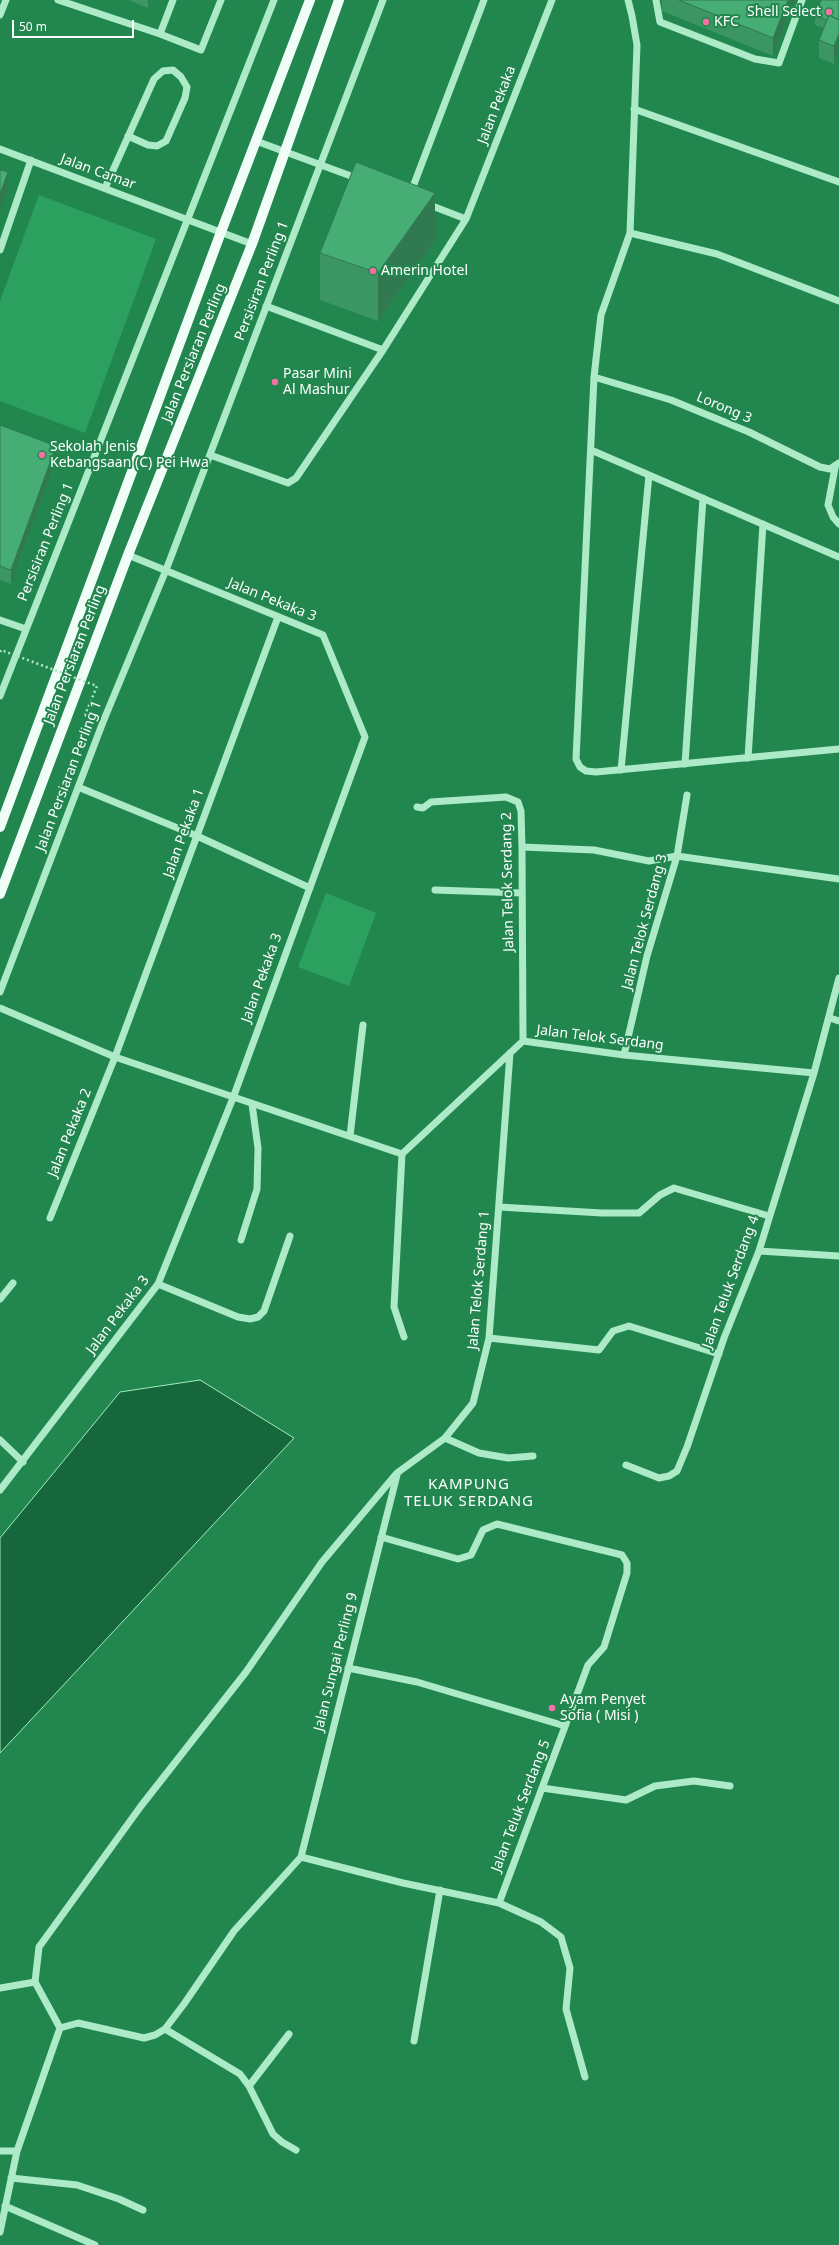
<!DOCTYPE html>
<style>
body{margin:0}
#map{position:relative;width:839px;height:2245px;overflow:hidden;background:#22874f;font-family:"Noto Sans",sans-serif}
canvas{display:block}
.scale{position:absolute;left:12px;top:20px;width:122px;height:18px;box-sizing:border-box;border:2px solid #fff;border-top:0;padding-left:5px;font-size:12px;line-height:14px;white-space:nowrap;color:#fff;-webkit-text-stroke:3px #22874f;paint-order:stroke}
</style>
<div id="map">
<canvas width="839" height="2245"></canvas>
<div class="scale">50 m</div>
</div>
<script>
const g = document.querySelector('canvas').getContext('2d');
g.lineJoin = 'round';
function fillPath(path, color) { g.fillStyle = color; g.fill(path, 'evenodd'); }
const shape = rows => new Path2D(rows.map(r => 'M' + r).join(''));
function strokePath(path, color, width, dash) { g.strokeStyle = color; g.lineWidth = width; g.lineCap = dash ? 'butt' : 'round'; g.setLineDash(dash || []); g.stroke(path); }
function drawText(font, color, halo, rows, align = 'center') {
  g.font = font + ' "Noto Sans",sans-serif'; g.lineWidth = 4; g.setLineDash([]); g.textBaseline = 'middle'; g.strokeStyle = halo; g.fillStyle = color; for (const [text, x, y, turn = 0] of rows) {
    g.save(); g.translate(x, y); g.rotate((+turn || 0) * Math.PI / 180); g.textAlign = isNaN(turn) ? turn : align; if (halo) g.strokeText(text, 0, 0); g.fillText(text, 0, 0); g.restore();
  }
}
const green = shape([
 [39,195,156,239,85,433,0,401,0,301],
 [326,893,376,913,349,986,298,967]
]);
const water = shape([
 [200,1380,294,1438,0,1753,0,1538,120,1392,200,1380]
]);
const path = shape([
 [85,715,92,718]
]);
const minor = shape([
 [58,0,160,34,173,0],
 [628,0,632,16,637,45,630,233,601,315,594,377,576,759,580,767,586,771,596,772,839,749],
 [656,0,660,22,755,59,779,63,802,0],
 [0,15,6,0],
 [160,34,201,50,221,0],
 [634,109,839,182],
 [256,141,359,179],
 [0,149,252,244],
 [105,188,154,79,163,71,173,70,181,77,187,87,185,98,166,141,157,146,148,145,128,136],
 [411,192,484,0],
 [427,204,466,219],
 [630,233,717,254,839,301],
 [0,250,31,160],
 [266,306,383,350,466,219,552,0],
 [594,377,671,400,749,432,820,467,830,469,839,463],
 [591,450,839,557],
 [210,455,288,483,296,478,383,350],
 [835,468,828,505,833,517,839,524],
 [0,620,26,629],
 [0,696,274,0],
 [748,758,763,524],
 [685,764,703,498],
 [621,770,649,475],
 [78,787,197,836,310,888],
 [417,807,423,808,431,802,506,797,518,802,521,811,522,847,523,1041],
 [522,847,594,850,649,861,677,856,839,879],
 [435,890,522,893],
 [0,992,103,722,166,570,383,0],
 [0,1008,115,1057,402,1154],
 [830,1018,839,1021],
 [624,1055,647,956,677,856,687,795],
 [350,1136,363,1025],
 [402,1154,523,1041,624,1055,814,1073],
 [402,1154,394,1307,404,1337],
 [499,1207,602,1213,639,1213,660,1195,674,1188,769,1216],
 [50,1218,115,1057,278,617],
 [241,1240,257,1189,258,1148,252,1104],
 [759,1251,839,1256],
 [158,1284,238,1317,250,1319,258,1317,264,1311,290,1236],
 [0,1299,13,1283],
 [489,1338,599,1350,613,1331,629,1326,719,1354],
 [445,1438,479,1453,508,1458,533,1456],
 [0,1440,23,1462],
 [626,1465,659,1478,669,1476,677,1471,687,1447,724,1338,759,1251,814,1073,839,978],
 [0,1490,158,1284,233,1098,365,737,323,635,128,555],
 [381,1537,458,1559,471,1555,483,1530,497,1524,622,1555,627,1563,627,1573,604,1647,588,1665,499,1903],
 [348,1668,417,1682,565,1726],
 [542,1788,626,1800,655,1786,694,1781,730,1786],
 [301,1857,403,1883,499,1903,541,1922,561,1937,570,1968,566,2009,585,2077],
 [0,1988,35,1982],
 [60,2028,35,1982,39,1947,141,1806,246,1672,322,1562,397,1473,445,1438,473,1403,489,1338,510,1053],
 [165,2029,240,2074,249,2086,273,2134,282,2142,296,2150],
 [414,2041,440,1890],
 [249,2086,289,2034],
 [0,2151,17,2151,60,2028,78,2023,144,2038,155,2035,165,2029,184,2004,234,1931,301,1857,397,1475],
 [11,2178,77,2185,119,2199,143,2210],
 [5,2206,95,2245],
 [0,2232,17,2151]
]);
const major = shape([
 [0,827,221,232,310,0],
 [0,894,128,555,252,244,339,0]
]);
const pathBridge = shape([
 [0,652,1,650,97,686,85,715]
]);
const wall = shape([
 [128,0,150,0,148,8],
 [662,0,795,0,773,56,662,11],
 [839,0,839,52,834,64,819,58,819,40,824,28,815,25,815,15],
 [435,241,378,321,320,300,320,253],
 [0,425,56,460,11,584,0,580]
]);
const shadedWall = shape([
 [148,0,150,0,148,8],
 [788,0,795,0,773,56,773,38],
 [839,34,839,52,834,64,834,46],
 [8,172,8,190,0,212,0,194],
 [435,193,435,241,378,321,378,273],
 [56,446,56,460,11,584,11,570]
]);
const building = shape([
 [679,0,788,0,773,38,679,0],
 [821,0,839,0,839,20,829,15,827,20,815,15,821,0],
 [829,15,839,20,839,34,834,46,819,40,829,15],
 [356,162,435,193,378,273,320,253,356,162],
 [0,170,8,172,0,194,0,170],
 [0,425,56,446,11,570,0,566,0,425]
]);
const markers = [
 [829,12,4,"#f66fa5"],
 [706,22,4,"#f66fa5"],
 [373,271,4,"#f66fa5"],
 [275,382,4,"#f66fa5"],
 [42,455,4,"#f66fa5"],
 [552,1708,4,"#f66fa5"]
];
const poiNames = [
 ["Shell Select",821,12,"right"],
 ["KFC",714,22],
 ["Amerin Hotel",381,271],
 ["Pasar Mini",283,374],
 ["Al Mashur",283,390],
 ["Sekolah Jenis",50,447],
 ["Kebangsaan (C) Pei Hwa",50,463],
 ["Ayam Penyet",560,1700],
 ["Sofia ( Misi )",560,1716]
];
const streetNames = [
 ["Jalan Pekaka",497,105,-69],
 ["Jalan Camar",98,172,20],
 ["Persisiran Perling 1",262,281,-69],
 ["Jalan Persiaran Perling",194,353,-68],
 ["Lorong 3",724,408,23],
 ["Persisiran Perling 1",46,542,-68],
 ["Jalan Pekaka 3",272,600,22],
 ["Jalan Persiaran Perling",75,655,-69],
 ["Jalan Persiaran Perling 1",69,776,-69],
 ["Jalan Pekaka 1",184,833,-70],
 ["Jalan Telok Serdang 2",508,882,-91],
 ["Jalan Telok Serdang 3",645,922,-75],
 ["Jalan Pekaka 3",262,978,-70],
 ["Jalan Telok Serdang",600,1038,7],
 ["Jalan Pekaka 2",70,1133,-68],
 ["Jalan Telok Serdang 1",479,1280,-85],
 ["Jalan Teluk Serdang 4",731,1282,-70],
 ["Jalan Pekaka 3",118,1315,-53],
 ["Jalan Sungai Perling 9",336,1662,-76],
 ["Jalan Teluk Serdang 5",521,1806,-69]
];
const neighbourhoodNames = [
 ["KAMPUNG",469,1485],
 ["TELUK SERDANG",469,1502]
];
fillPath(green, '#2ca05e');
fillPath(water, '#17673c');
strokePath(water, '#a1ebc0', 1);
strokePath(path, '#adeac7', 2.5, [2, 3]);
strokePath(minor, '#adeac7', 7);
strokePath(major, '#f0fef7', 10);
strokePath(pathBridge, '#adeac7', 2.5, [2, 3]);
fillPath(wall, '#3c9664');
fillPath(shadedWall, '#317a51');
fillPath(building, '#46ae74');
strokePath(building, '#317a51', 1);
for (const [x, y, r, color] of markers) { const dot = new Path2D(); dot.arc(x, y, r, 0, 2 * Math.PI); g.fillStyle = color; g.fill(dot); strokePath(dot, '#22874f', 1.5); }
drawText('14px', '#fff', '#22874f', poiNames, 'left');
drawText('14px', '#fff', '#22874f', streetNames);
g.letterSpacing = '1px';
drawText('15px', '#fff', '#22874f', neighbourhoodNames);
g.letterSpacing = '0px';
</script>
